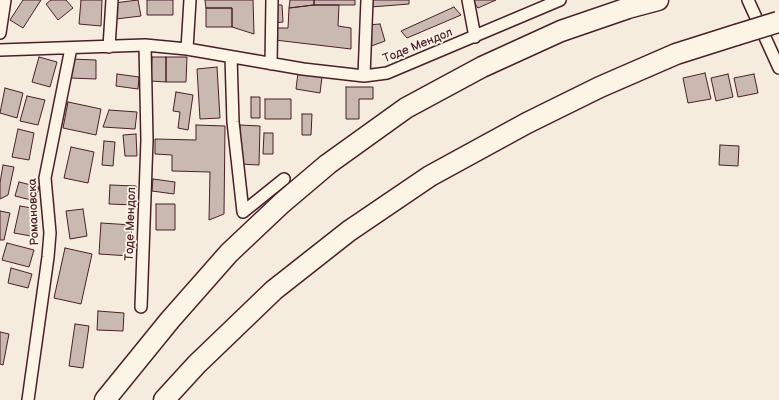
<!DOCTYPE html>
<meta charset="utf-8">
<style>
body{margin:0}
canvas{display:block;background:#f5ecde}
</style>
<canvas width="779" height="400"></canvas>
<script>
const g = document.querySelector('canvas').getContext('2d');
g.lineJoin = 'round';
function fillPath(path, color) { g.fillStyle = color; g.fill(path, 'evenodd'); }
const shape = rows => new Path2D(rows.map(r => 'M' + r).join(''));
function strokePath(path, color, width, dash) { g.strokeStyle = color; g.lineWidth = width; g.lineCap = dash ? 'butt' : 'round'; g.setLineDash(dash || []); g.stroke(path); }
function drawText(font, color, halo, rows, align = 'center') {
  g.font = font + ' "Balsamiq Sans",sans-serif'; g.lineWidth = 3.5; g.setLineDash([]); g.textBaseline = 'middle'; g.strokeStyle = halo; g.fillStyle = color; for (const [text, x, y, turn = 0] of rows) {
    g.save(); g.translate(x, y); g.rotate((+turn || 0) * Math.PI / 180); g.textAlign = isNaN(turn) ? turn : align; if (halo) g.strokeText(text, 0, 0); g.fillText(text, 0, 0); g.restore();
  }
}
const building = shape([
 [23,0,41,0,23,28,10,20,23,0],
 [51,0,66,0,73,8,58,20,46,4,51,0],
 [81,0,102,0,101,26,79,24,81,0],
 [138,0,141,16,116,19,114,3,138,0],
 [147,0,173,0,173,15,147,15,147,0],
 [205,0,253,0,254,34,232,27,232,8,206,8,205,0],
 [290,0,314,0,314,5,289,8,290,0],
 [314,0,355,0,355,5,314,5,314,0],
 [370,0,409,0,409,4,371,7,370,0],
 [475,0,496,0,478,8,473,1,475,0],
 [273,5,282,5,283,22,274,23,273,5],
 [314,5,339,5,338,26,351,28,351,49,275,40,276,28,288,28,289,8,314,5],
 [454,7,461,15,407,38,401,31,454,7],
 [206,8,232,8,232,27,206,27,206,8],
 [380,24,385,41,366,48,367,25,380,24],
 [39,57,57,62,50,87,32,82,39,57],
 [152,57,166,57,166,82,151,81,152,57],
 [166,57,187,57,186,82,166,82,166,57],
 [71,59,96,60,96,79,70,78,71,59],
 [217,67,220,118,200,119,197,69,217,67],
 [298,73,322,77,320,93,296,89,298,73],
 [705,73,711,99,688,103,683,78,705,73],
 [117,74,139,77,138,89,116,86,117,74],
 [728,74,733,97,716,101,711,78,728,74],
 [754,74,758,93,738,97,734,78,754,74],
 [346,87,373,87,373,99,359,99,359,119,346,119,346,87],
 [5,88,23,93,17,118,0,113,5,88],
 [176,92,193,95,188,130,178,128,180,112,173,111,176,92],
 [27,96,45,100,38,125,20,121,27,96],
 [251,97,260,97,260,118,251,118,251,97],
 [265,99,291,99,291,119,265,119,265,99],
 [68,102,101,109,96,135,63,128,68,102],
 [109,110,137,112,135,129,103,127,109,110],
 [302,114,312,114,311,135,302,135,302,114],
 [196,125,225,126,224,214,209,220,210,172,172,171,172,155,155,154,155,139,196,140,196,125],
 [240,125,260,126,259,165,239,164,240,125],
 [18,129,34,133,29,160,12,157,18,129],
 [264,133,273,133,273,154,263,154,264,133],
 [136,134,137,156,125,156,123,135,136,134],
 [104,141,115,142,113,166,102,165,104,141],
 [720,145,739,146,738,166,719,165,720,145],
 [71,147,94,152,88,183,64,178,71,147],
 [3,165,14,167,8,195,0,199,0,183,3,165],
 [153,179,175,182,174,194,152,191,153,179],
 [19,182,39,187,35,201,15,196,19,182],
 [110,185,136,186,135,205,109,204,110,185],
 [156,204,175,204,175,230,156,230,156,204],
 [20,206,37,209,31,236,14,233,20,206],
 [83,209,87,236,70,239,66,211,83,209],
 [0,211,10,213,4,240,0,240,0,211],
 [101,223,132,225,130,256,99,254,101,223],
 [7,243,34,250,29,267,2,260,7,243],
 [65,248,92,254,81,304,54,298,65,248],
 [11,268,32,274,28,288,8,283,11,268],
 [98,311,124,313,123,331,97,330,98,311],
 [75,324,89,326,83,368,69,366,75,324],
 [0,332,9,334,3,365,0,364,0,332]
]);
const street = shape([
 [468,0,475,37],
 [748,0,779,68],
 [0,33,5,0],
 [109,47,112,0],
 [187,49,190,0],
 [0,50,145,45,187,49,303,69,364,76,387,73,560,0],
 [231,57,233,122,243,212,284,179],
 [271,64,272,0],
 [364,76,367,0],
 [141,307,147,140,145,45],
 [28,400,48,257,50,233,45,178,71,48]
]);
const highway = shape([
 [105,400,170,320,229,253,282,203,328,164,406,108,482,67,561,31,628,8,658,0],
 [164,400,197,364,274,290,349,231,430,176,527,123,600,87,676,54,736,35]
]);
const highwayBridge = shape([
 [736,35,778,22]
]);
const streetNames = [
 ["Тоде Мендол",418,46,-22],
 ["Романовска",34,212,-92],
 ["Тоде Мендол",131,224,-88]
];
fillPath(building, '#cab9b1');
strokePath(building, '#4a1f2b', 1);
strokePath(street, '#4a1f2b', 14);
strokePath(highway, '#4a1f2b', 23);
strokePath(street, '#fcf5e5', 11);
strokePath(highway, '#fcf5e5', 20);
strokePath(highwayBridge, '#4a1f2b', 23, []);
strokePath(highwayBridge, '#fcf5e5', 20);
drawText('12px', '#4a1f2b', '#fcf5e5', streetNames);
</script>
